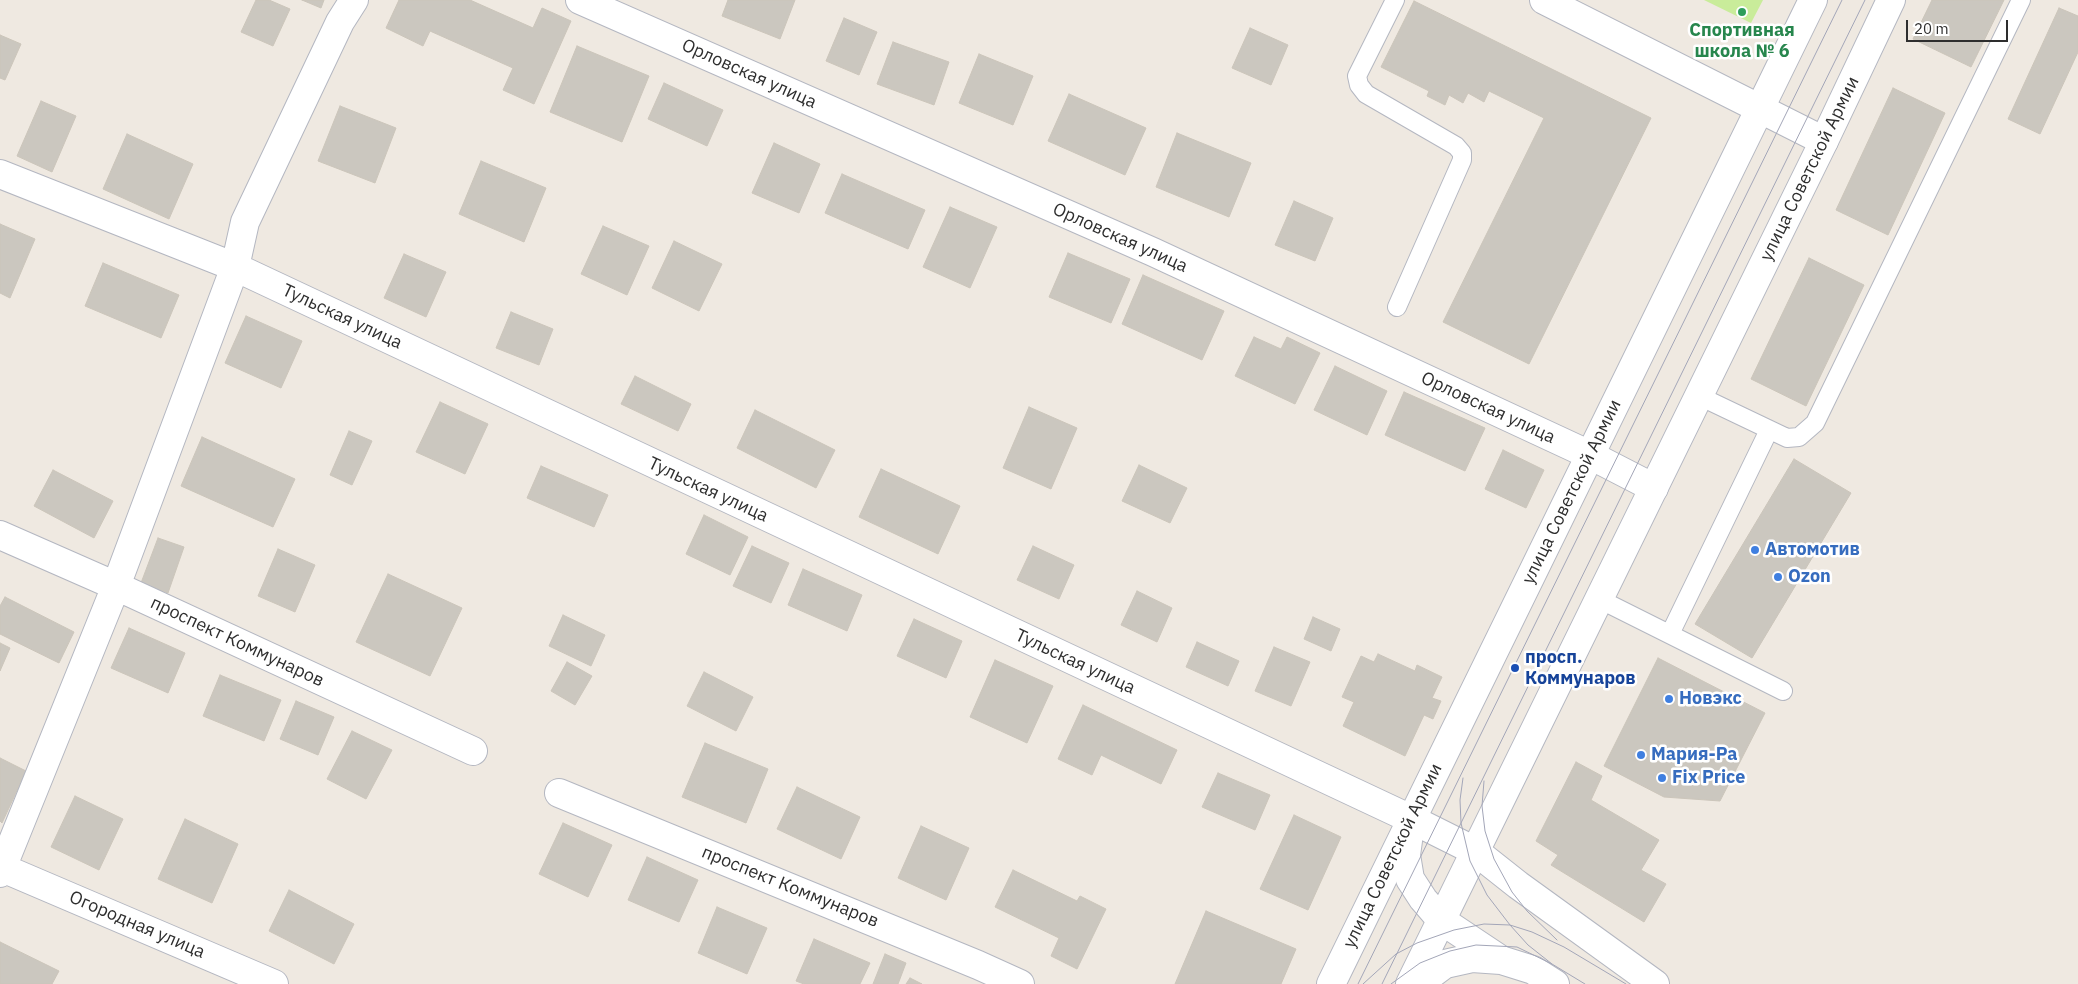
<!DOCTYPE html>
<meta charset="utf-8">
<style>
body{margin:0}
#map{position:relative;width:2078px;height:984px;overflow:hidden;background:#efe9e1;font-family:"IBM Plex Sans",sans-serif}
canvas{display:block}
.scale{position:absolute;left:1906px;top:20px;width:102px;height:22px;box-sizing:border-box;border:2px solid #2e2e2e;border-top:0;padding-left:6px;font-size:15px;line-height:18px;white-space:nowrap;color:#2e2e2e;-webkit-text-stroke:4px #fff;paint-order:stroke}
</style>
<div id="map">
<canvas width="2078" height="984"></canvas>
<div class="scale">20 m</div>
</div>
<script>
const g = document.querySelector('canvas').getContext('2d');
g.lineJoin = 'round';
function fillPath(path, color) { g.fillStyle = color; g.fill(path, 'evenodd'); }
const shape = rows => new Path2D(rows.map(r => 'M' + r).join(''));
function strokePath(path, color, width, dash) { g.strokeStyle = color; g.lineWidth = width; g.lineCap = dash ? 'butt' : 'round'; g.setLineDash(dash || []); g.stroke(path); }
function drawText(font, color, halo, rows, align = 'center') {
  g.font = font + ' "IBM Plex Sans",sans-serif'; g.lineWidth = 5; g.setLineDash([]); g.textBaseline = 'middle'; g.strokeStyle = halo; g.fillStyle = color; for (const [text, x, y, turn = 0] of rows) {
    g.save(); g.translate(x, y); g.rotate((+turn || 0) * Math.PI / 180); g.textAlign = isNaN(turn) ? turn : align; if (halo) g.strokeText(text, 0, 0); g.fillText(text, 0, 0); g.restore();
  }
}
const pitch = shape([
 [1704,0,1763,0,1751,23]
]);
const building = shape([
 [256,0,269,0,290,9,273,46,241,32,256,0],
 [302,0,324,0,321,8,302,0],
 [399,0,470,0,533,28,542,8,571,21,534,104,503,90,513,68,430,31,423,46,386,28,399,0],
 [728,0,795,0,780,39,722,16,728,0],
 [1932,0,2004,0,1971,67,1913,39,1932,0],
 [1414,1,1651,118,1529,364,1443,322,1544,118,1489,91,1484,102,1468,93,1463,103,1449,95,1445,105,1427,96,1429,91,1381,67,1414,1],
 [2059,8,2078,16,2078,52,2040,134,2008,119,2059,8],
 [844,18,877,32,859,75,826,61,844,18],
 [1250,28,1288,45,1271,85,1232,68,1250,28],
 [0,35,21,44,5,80,0,78,0,35],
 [893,42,949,62,934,105,877,84,893,42],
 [577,46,649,76,622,142,550,112,577,46],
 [979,54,1033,76,1013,125,959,103,979,54],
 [664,83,723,110,707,146,648,119,664,83],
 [1893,88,1945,113,1888,235,1836,210,1893,88],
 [1069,94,1146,128,1125,175,1048,141,1069,94],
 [41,101,76,116,52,172,17,156,41,101],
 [340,106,396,128,375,183,318,161,340,106],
 [1177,133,1251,163,1229,217,1156,187,1177,133],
 [127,134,193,164,169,219,103,189,127,134],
 [774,143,820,164,799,213,752,193,774,143],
 [481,161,546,188,524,242,459,214,481,161],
 [842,174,925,210,908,249,825,213,842,174],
 [1294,201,1333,218,1315,261,1275,245,1294,201],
 [950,207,997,227,970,288,923,267,950,207],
 [0,224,35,239,10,298,0,293,0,224],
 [603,226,649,246,627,295,581,274,603,226],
 [674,241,722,264,699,311,652,288,674,241],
 [1068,253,1130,279,1111,323,1049,297,1068,253],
 [404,254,446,272,426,317,384,298,404,254],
 [1809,258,1864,285,1806,406,1751,379,1809,258],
 [103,263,179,295,161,338,85,306,103,263],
 [1143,275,1224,311,1202,360,1122,324,1143,275],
 [511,312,553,329,539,365,496,348,511,312],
 [246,316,302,341,281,388,225,363,246,316],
 [1254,337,1281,349,1287,337,1320,353,1295,404,1235,376,1254,337],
 [1335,366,1387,391,1367,435,1314,410,1335,366],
 [635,376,691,404,678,431,621,404,635,376],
 [1404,392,1485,428,1465,471,1385,435,1404,392],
 [440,402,488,424,465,474,416,452,440,402],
 [1029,407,1077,428,1051,489,1003,468,1029,407],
 [755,410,835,450,816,488,737,448,755,410],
 [349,431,372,441,352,485,330,475,349,431],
 [202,437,295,479,273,527,181,486,202,437],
 [1503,450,1544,470,1526,508,1485,489,1503,450],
 [1794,459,1851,493,1752,658,1695,624,1794,459],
 [1139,465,1187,488,1170,523,1122,501,1139,465],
 [541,466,608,495,594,527,527,498,541,466],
 [881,469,960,506,938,554,859,517,881,469],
 [53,470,113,501,94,538,34,506,53,470],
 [704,515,748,537,730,575,686,554,704,515],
 [158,538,184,547,168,593,141,583,158,538],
 [752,546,789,563,771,603,733,586,752,546],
 [1033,546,1074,565,1059,599,1017,580,1033,546],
 [278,549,315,565,295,612,258,596,278,549],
 [803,569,862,595,847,631,788,605,803,569],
 [388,574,462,608,430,676,356,642,388,574],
 [1137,591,1172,608,1157,642,1121,625,1137,591],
 [5,597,74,632,59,663,0,634,0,606,5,597],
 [563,615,605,635,591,666,549,646,563,615],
 [1313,617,1340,629,1331,651,1304,639,1313,617],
 [914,619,962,641,946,678,897,656,914,619],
 [129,628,185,653,168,693,111,668,129,628],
 [1197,642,1239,661,1228,686,1186,667,1197,642],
 [0,643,10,648,0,671,0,643],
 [1274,647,1310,662,1291,706,1255,691,1274,647],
 [1378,654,1415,671,1417,665,1442,677,1432,698,1441,701,1433,719,1424,715,1405,756,1343,726,1354,702,1342,697,1361,656,1374,662,1378,654],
 [1658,658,1765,713,1720,801,1664,797,1604,766,1658,658],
 [995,660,1053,686,1027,743,970,717,995,660],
 [567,662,592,676,575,705,551,691,567,662],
 [704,672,753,697,736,731,687,706,704,672],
 [220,675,281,700,264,741,203,716,220,675],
 [296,701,334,717,318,755,280,739,296,701],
 [1083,705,1177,750,1161,784,1101,755,1092,775,1058,759,1083,705],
 [352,731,392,750,366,799,327,779,352,731],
 [705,743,768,769,746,823,682,797,705,743],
 [0,758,26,771,2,823,0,821,0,758],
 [1576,762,1602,776,1591,800,1659,840,1641,870,1666,884,1644,922,1551,865,1558,855,1536,841,1576,762],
 [1218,773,1270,795,1255,830,1202,807,1218,773],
 [797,787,860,817,841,859,777,829,797,787],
 [75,796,123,819,99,870,51,847,75,796],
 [1294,815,1341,837,1308,910,1260,889,1294,815],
 [185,819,238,844,212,903,158,879,185,819],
 [563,823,612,845,588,897,539,874,563,823],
 [921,826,969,848,946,900,898,878,921,826],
 [647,857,698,880,679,922,628,900,647,857],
 [1013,870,1077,901,1080,896,1106,909,1077,969,1051,956,1059,938,995,907,1013,870],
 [289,890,354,924,334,964,269,931,289,890],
 [717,907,767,928,747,974,698,953,717,907],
 [1206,911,1296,949,1281,984,1175,984,1206,911],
 [814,939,870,963,860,984,804,984,796,981,814,939],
 [0,942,59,971,52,984,0,984,0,942],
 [885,954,906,963,898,984,873,984,885,954],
 [910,978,922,984,906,984,910,978]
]);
const service = shape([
 [1395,0,1357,76,1359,85,1366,94,1456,146,1462,153,1462,160,1397,307],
 [1699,396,1787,438,1799,437,1815,423,2021,0],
 [1599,599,1783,691],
 [1670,634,1769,430]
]);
const minor = shape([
 [580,0,1153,252,1590,455,1654,488],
 [1544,0,1824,141],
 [0,174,235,267,1411,819],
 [0,535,116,586,473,751],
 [559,793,978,965,1020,984],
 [0,867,274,984],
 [0,873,116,586,235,267,245,222,340,22,354,0]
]);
const tertiary = shape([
 [1501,960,1441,920,1423,899,1410,879,1406,855,1411,819,1475,851,1518,885,1655,984],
 [1418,984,1445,964,1472,958,1501,960,1533,970,1555,984]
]);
const secondary = shape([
 [1331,984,1813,0],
 [1410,984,1824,141,1891,0]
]);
const tram = shape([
 [1463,778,1460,800,1461,823,1470,861,1487,895,1510,925,1528,945,1552,964],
 [1484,781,1482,806,1485,831,1494,859,1512,892,1527,911,1557,940],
 [1358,984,1842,0],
 [1363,984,1396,954,1417,943,1454,930,1484,924,1510,925,1532,932,1564,947,1626,984],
 [1382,984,1865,0],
 [1391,984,1420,963,1450,951,1476,945,1517,947,1552,964,1585,984]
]);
const markers = [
 [1742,12,5,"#2e9e5b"],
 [1755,550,5,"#3f7fe0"],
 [1778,577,5,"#3f7fe0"],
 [1515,668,5,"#1a4fb4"],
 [1669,699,5,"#3f7fe0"],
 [1641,755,5,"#3f7fe0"],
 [1662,778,5,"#3f7fe0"]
];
const leisureNames = [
 ["Спортивная",1742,31],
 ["школа № 6",1742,52]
];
const streetNames = [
 ["Орловская улица",749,74,24],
 ["улица Советской Армии",1810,169,-64],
 ["Орловская улица",1120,238,24],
 ["Тульская улица",342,317,25],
 ["Орловская улица",1488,408,25],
 ["Тульская улица",708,490,25],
 ["улица Советской Армии",1572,492,-64],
 ["проспект Коммунаров",237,642,25],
 ["Тульская улица",1075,662,25],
 ["улица Советской Армии",1393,856,-64],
 ["проспект Коммунаров",790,887,22],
 ["Огородная улица",137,925,23]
];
const shopNames = [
 ["Автомотив",1765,550],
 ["Ozon",1788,577],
 ["Новэкс",1679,699],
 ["Мария-Ра",1651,755],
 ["Fix Price",1672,778]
];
const transitNames = [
 ["просп.",1525,658],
 ["Коммунаров",1525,679]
];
fillPath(pitch, '#c9ec9a');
fillPath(building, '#cbc7bf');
strokePath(building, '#cbc5ba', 1);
strokePath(service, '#b4b7c1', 20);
strokePath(minor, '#b4b7c1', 30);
strokePath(tertiary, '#b4b7c1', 30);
strokePath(secondary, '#b4b7c1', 30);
strokePath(service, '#fff', 18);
strokePath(minor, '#fff', 28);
strokePath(tertiary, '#fff', 28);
strokePath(secondary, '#fff', 28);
strokePath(tram, '#a3a6b8', 1);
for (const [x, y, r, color] of markers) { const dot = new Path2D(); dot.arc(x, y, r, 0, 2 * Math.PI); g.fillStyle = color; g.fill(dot); strokePath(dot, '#fff', 2); }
drawText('bold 18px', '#27864d', '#fff', leisureNames);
drawText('18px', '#2e2e2e', '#fff', streetNames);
drawText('bold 18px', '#366cbe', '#fff', shopNames, 'left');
drawText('bold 18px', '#164399', '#fff', transitNames, 'left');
</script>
